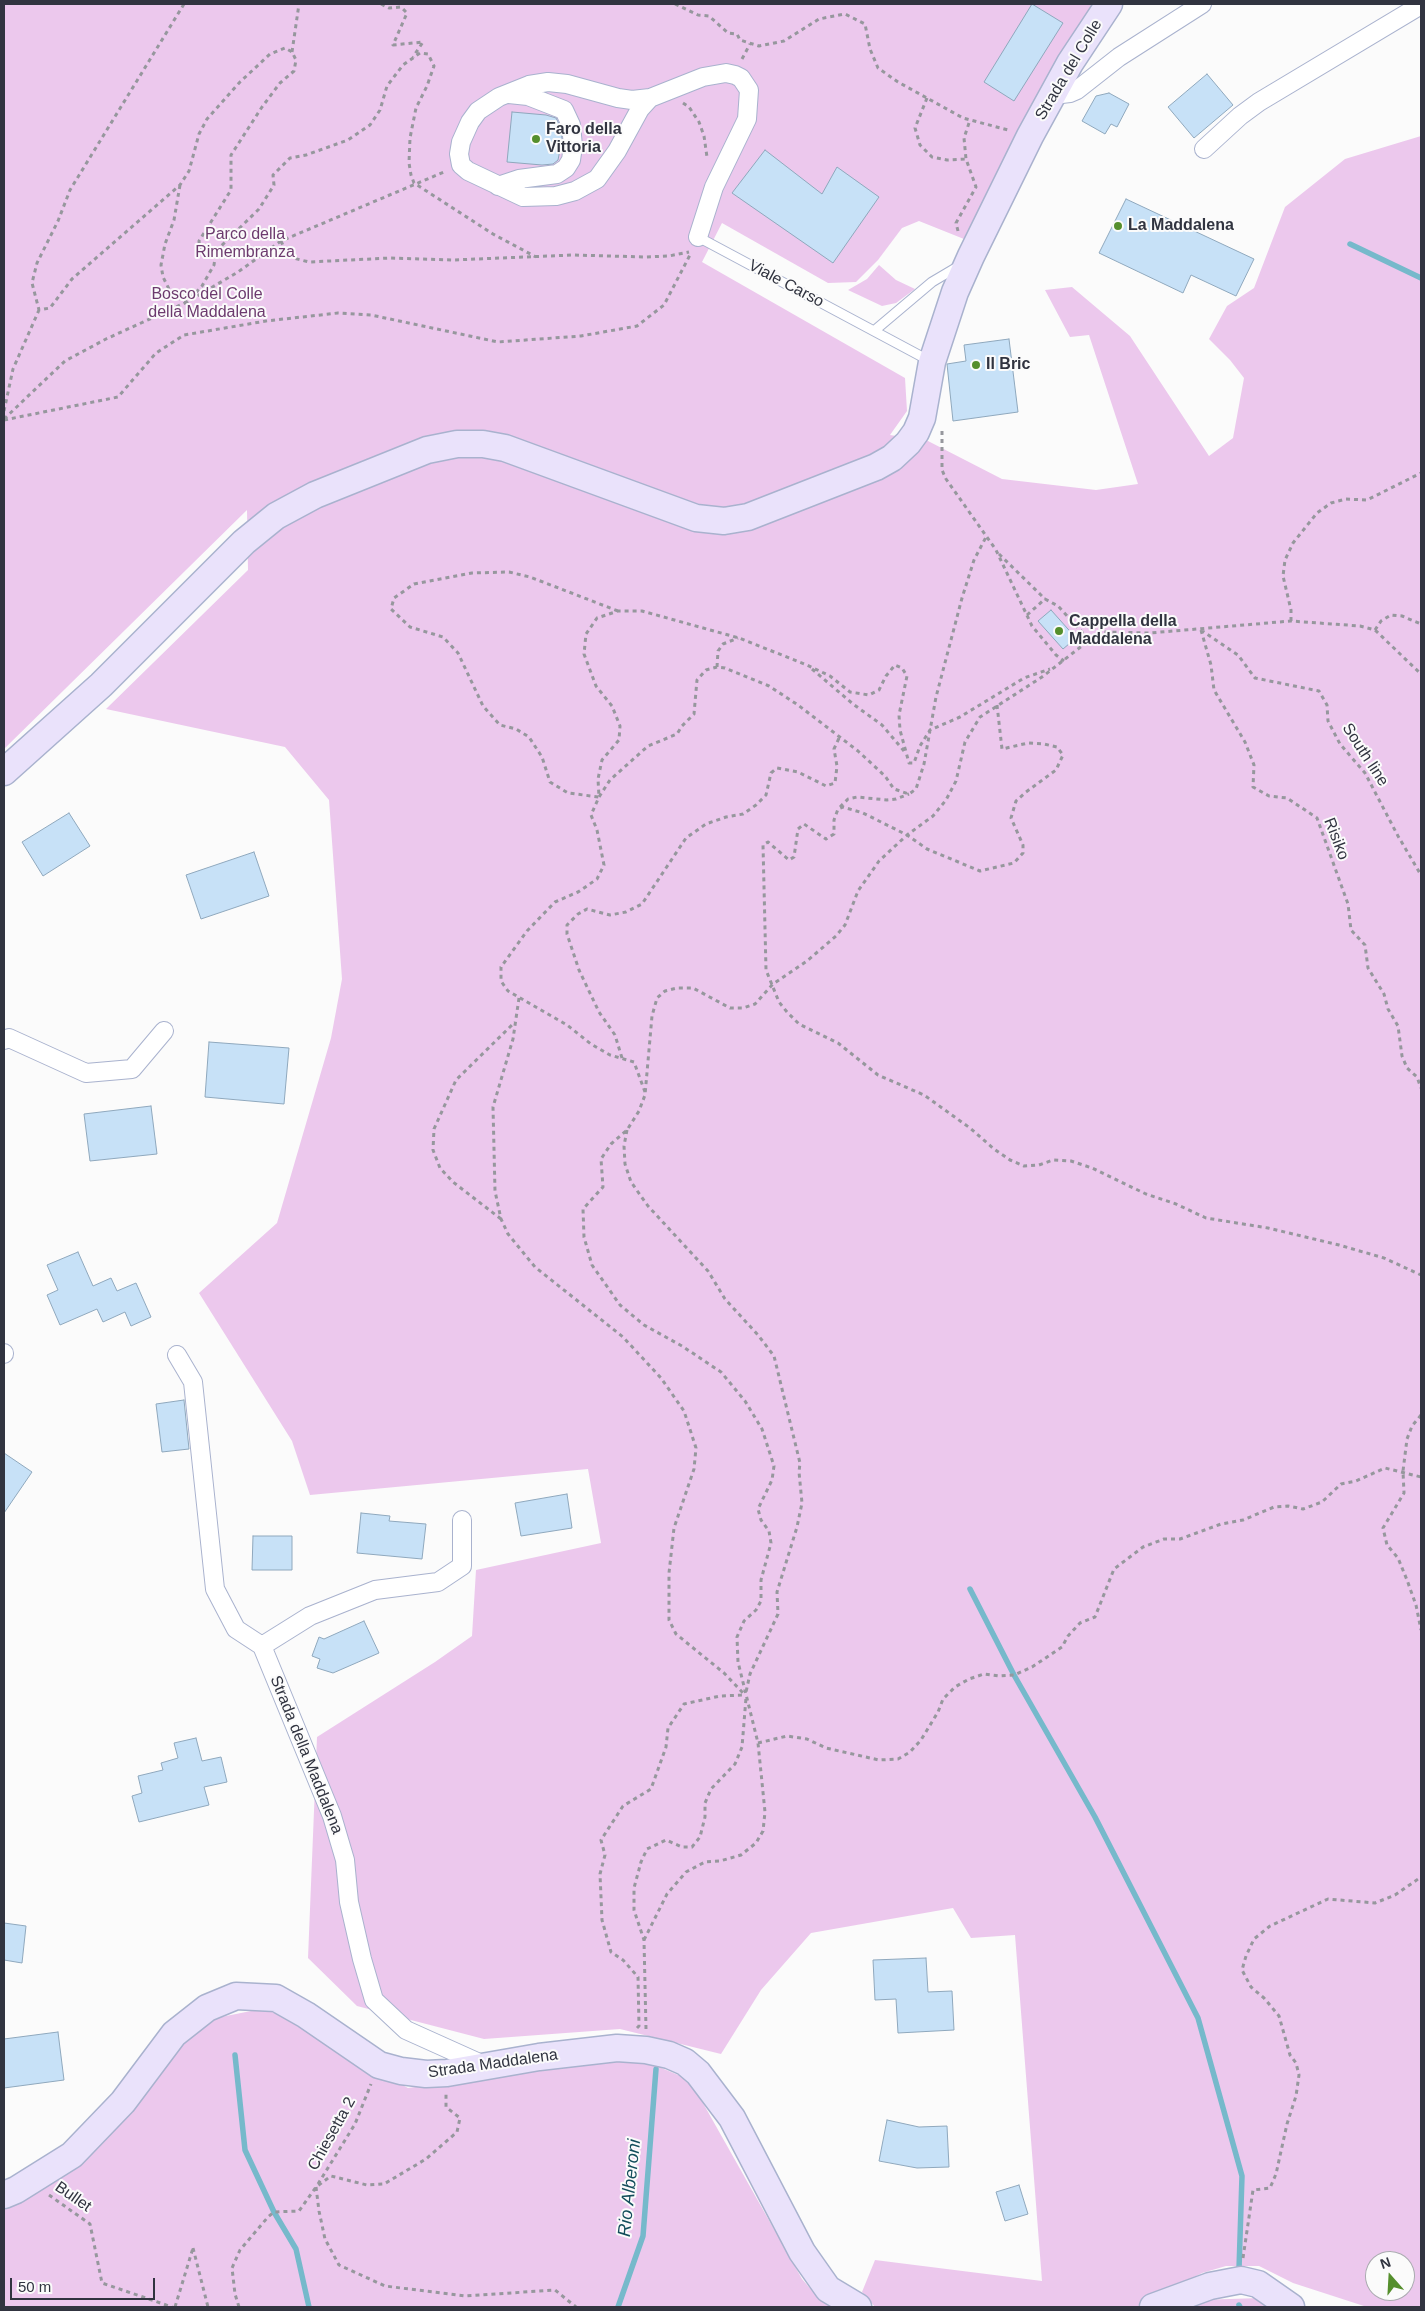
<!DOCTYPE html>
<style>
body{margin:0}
#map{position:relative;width:1425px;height:2311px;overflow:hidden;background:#fbfbfb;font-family:Helvetica,sans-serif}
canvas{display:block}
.frame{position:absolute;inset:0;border:5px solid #313440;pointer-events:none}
.north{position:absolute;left:1365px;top:2251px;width:50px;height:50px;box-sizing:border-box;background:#fbfbfb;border:1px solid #aaabb0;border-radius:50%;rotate:341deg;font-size:14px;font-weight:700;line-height:20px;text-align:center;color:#313440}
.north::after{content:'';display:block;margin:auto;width:18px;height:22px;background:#558f2d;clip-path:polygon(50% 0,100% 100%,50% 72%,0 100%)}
.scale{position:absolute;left:10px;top:2278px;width:145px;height:22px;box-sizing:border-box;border:2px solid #313440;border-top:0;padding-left:6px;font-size:15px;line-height:18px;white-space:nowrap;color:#313440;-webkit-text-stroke:4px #fbfbfb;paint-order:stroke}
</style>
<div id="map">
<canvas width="1425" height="2311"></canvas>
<div class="frame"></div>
<div class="north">N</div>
<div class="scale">50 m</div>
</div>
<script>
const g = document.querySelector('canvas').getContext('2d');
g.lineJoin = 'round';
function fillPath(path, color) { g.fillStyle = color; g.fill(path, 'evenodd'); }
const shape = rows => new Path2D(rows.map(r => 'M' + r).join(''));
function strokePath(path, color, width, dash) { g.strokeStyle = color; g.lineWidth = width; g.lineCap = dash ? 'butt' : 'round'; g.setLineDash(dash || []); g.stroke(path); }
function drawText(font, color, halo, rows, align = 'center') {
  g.font = font + ' Helvetica,sans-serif'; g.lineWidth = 4; g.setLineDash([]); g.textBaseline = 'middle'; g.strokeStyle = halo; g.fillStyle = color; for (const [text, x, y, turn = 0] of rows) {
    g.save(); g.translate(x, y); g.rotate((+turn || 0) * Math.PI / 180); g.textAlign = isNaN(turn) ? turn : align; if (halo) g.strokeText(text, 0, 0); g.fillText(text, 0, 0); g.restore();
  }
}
const green = shape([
 [4,4,1101,4,969,241,919,221,902,228,878,260,856,282,828,283,722,223,702,262,905,378,907,411,890,435,928,441,1002,479,1096,490,1138,484,1089,335,1070,337,1045,290,1072,287,1130,336,1209,456,1233,438,1244,378,1230,360,1209,339,1227,306,1254,288,1285,207,1345,159,1421,136,1421,2307,1367,2307,1293,2283,1259,2266,1226,2266,1202,2273,1136,2307,875,2307,862,2292,875,2260,1042,2281,1015,1935,971,1938,953,1908,811,1933,761,1990,721,2054,620,2029,484,2039,357,2006,308,1958,317,1737,435,1662,472,1636,476,1570,601,1543,588,1469,310,1495,292,1441,199,1293,277,1223,331,1038,342,979,329,800,285,747,106,709,248,570,247,510,4,749],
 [1375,2261,1405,2261,1405,2291,1375,2291],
 [879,265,896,280,915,289,896,303,882,306,848,290,867,279],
 [261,2009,301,2020,357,2061,408,2088,633,2056,690,2080,802,2279,821,2301,833,2307,4,2307,4,2207,155,2075,206,2020],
 [1260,2298,1273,2307,1185,2307,1200,2300]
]);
const stream = shape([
 [1350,244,1421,278],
 [970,1589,1014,1675,1095,1817,1198,2018,1242,2176,1239,2269],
 [235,2055,245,2150,274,2212,296,2249,309,2307],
 [1239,2305,1240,2307],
 [618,2307,643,2236,656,2069]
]);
const building = shape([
 [1032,4,1063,23,1014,101,984,82,1032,4],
 [1207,74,1233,105,1194,138,1168,107,1207,74],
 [1109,93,1129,104,1117,127,1111,124,1105,134,1082,121,1096,96,1109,93],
 [512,112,546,115,556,118,561,128,562,139,558,160,553,164,542,165,507,162,512,112],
 [765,150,822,194,837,167,879,197,833,263,732,193,765,150],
 [1126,199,1254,259,1236,296,1191,275,1183,293,1099,253,1126,199],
 [1009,339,1018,412,953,421,947,364,966,361,964,345,1009,339],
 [1051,610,1076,638,1063,649,1038,621,1051,610],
 [69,813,90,846,43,876,22,842,69,813],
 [254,852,269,896,201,919,186,875,254,852],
 [209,1042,289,1048,284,1104,205,1097,209,1042],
 [151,1106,157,1154,90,1161,84,1114,151,1106],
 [78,1252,93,1286,111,1278,117,1291,136,1283,151,1317,131,1326,125,1312,103,1322,97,1309,60,1325,47,1295,58,1290,47,1265,78,1252],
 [184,1400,189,1449,162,1452,156,1404,184,1400],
 [4,1453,32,1472,4,1513,4,1453],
 [567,1494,572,1528,521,1536,515,1503,567,1494],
 [361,1513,390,1516,389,1521,426,1524,422,1559,357,1553,361,1513],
 [253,1536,292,1536,292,1570,252,1570,253,1536],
 [364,1621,379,1653,333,1673,317,1668,320,1659,312,1656,319,1637,324,1639,364,1621],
 [196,1738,202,1761,221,1757,227,1782,204,1787,209,1805,139,1822,132,1796,142,1793,138,1776,163,1770,161,1763,178,1758,174,1743,196,1738],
 [4,1923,26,1926,22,1963,4,1960,4,1923],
 [926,1958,928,1992,952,1991,954,2030,898,2033,896,1999,875,2000,873,1960,926,1958],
 [58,2032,64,2080,4,2088,4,2039,58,2032],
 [887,2120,919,2127,947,2126,949,2167,917,2168,879,2161,887,2120],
 [1019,2185,1028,2214,1005,2221,996,2192,1019,2185]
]);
const path = shape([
 [184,4,70,190,58,221,37,263,32,283,39,310,50,308,72,279,180,185,189,171,199,134,207,119,240,82,270,54,285,48,292,52,296,60,294,71,280,83,262,107,231,155,231,190,199,241,200,252,206,257,216,251,259,209,274,185,273,175,290,158,306,155,348,140,370,125,380,110,387,86,403,65,420,53,428,54,434,66,427,86,416,108,410,138,409,163,411,175,414,183,493,234,536,257],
 [381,4,389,8,401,7,407,13,393,45,423,42,413,57],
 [675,4,698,15,709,16,728,33,737,34,740,40,759,46,784,41,819,19,845,14,865,24,870,49,878,68,898,82,963,118,1008,130],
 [292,52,299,4],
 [742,59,750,44],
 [927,98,915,128,920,145,932,157,947,160,966,159],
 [683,103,689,107,699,122,704,136,707,157],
 [180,185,174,220,165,244,161,265,163,277,170,291,176,297,187,302,202,286,214,265,216,251],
 [958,231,956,223,976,187,966,159,964,138,970,120],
 [281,241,286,252,293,258,309,262,390,258,454,260,573,255,646,257,669,256,689,252],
 [4,411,13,369,39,310],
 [4,419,65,361,106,339,187,302,238,272,281,241,444,172],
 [4,420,118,397,156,353,184,335,266,321,338,313,371,315,498,342,581,336,637,326,664,305,691,253],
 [942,431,942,470,946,479,996,550,1032,626,1056,655,1064,661],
 [999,554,1045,599],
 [618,611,530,577,509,572,472,573,414,584,394,598,391,609,410,627,443,637,458,653,483,706,500,725,516,729,529,737,542,757,550,782,568,793,599,797,598,779,602,760,619,740,620,726,612,706,596,686,584,654,586,634,597,618,618,611,642,611,739,638,807,665,830,676,850,692,869,695,879,690,886,676,895,665,902,668,907,676,899,715,900,730,909,763,914,763,920,746,930,730,960,717,1024,678,1050,669],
 [1027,615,1045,599,1058,606,1082,632,1087,642],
 [1291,621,1291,610,1283,576,1285,560,1293,543,1317,513,1331,503,1346,499,1367,500,1421,473],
 [1201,630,1211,665,1214,690,1245,742,1254,765,1253,787,1269,796,1287,798,1317,818,1348,904,1351,930,1365,945,1368,968,1384,994,1388,1009,1398,1026,1402,1056,1407,1068,1417,1077,1421,1088],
 [1201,630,1238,655,1255,678,1319,691,1327,705,1328,721,1340,744,1365,773,1398,836,1421,875],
 [1375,630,1381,621,1391,615,1402,616,1421,624],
 [717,667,718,651,723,644,738,638],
 [812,669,853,704,882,725,904,751],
 [997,705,1002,749,1028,743,1044,744,1057,747,1063,755,1056,770,1026,792,1016,801,1011,818,1023,845,1023,853,1014,863,980,871,927,849,907,835,863,813,843,807,838,809,834,820,834,834,826,839,804,824,798,829,794,857,789,860,768,842,763,845,766,970,779,1002,787,1012,799,1024,838,1043,878,1075,924,1095,970,1128,994,1149,1010,1160,1024,1166,1039,1165,1053,1160,1071,1161,1092,1168,1146,1194,1176,1204,1206,1218,1268,1228,1339,1245,1384,1258,1421,1275],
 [840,807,848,799,857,797,887,800,896,799,909,794],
 [519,998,513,1039,493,1107,495,1191,501,1219,508,1234,535,1267,623,1337,661,1378,684,1411,696,1448,694,1469,674,1528,669,1573,669,1620,676,1634,724,1673,745,1695],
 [622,1058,615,1035,599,1012,579,970,567,934,567,925,578,914,587,909,610,915,626,912,642,904,686,838,706,824,726,817,743,814,756,805,766,795,771,773,777,768,798,772,826,786,835,783,837,766,834,749,840,736],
 [645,1092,634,1062,610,1055,591,1044,567,1025,508,991,501,981,501,967,527,931,555,902,578,892,597,879,604,865,597,830,591,815,599,797,610,780,648,746,677,734,682,726,694,714,697,680,706,670,717,667,725,668,769,686,798,705,858,751,885,776,894,789,909,794,916,789,924,764,936,697,962,598,974,560,986,537],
 [627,1130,624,1146,625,1164,631,1182,648,1206,708,1271,725,1299,758,1335,774,1356,800,1463,799,1472,802,1503,797,1527,777,1592,778,1614,750,1674,746,1692],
 [501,1219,453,1182,440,1168,433,1150,434,1129,456,1080,515,1022],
 [1421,1415,1412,1426,1407,1439,1403,1471,1404,1493,1383,1528,1387,1545,1398,1558,1407,1580,1416,1605,1421,1630],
 [758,1743,787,1736,807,1739,826,1748,879,1760,898,1759,910,1752,921,1740,938,1712,943,1699,955,1687,969,1679,984,1674,999,1676,1014,1675,1032,1667,1062,1647,1068,1636,1080,1623,1095,1617,1114,1569,1143,1547,1164,1539,1180,1539,1221,1524,1243,1520,1274,1507,1288,1506,1303,1509,1322,1502,1341,1484,1356,1481,1385,1468,1421,1477],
 [644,1940,667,1894,686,1872,705,1862,720,1861,741,1855,756,1843,763,1831,765,1812,758,1743,738,1662,737,1637,744,1621,756,1610,761,1601,761,1580,771,1543,769,1531,761,1520,758,1509,772,1480,774,1466,762,1429,745,1401,721,1372,682,1346,644,1325,620,1305,592,1265,584,1237,583,1209,603,1187,601,1159,611,1144,627,1130,639,1111,645,1095,652,1016,657,998,665,991,677,988,693,988,730,1008,743,1008,755,1004,773,984,807,961,836,936,845,925,858,891,879,861,907,835,933,816,946,800,956,781,965,742,980,717,1042,677,1087,642,1104,632,1150,633,1291,621,1360,626,1375,630,1421,674],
 [637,2028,639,2026,638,1977,623,1960,611,1952,602,1920,600,1874,605,1855,601,1840,623,1806,651,1789,666,1747,668,1728,684,1704,720,1696,745,1695],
 [646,2029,644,1940,634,1910,634,1888,641,1862,647,1849,666,1840,682,1847,692,1847,700,1837,705,1817,705,1803,711,1789,735,1764,742,1747,746,1698],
 [318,2184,355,2124,371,2084],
 [316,2187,319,2211,325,2239,339,2265,385,2286,465,2296,555,2290,576,2307],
 [49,2195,90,2224,102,2283,172,2307],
 [193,2248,208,2307],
 [1243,2258,1253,2190,1270,2188,1276,2174,1287,2124,1296,2096,1299,2075,1296,2063,1290,2055,1279,2016,1264,1998,1251,1987,1242,1970,1246,1956,1254,1939,1270,1926,1328,1899,1375,1903,1395,1895,1421,1877],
 [175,2307,193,2248],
 [239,2307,235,2294,232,2268,240,2250,268,2217,274,2212,299,2211,316,2187,331,2176,367,2185,384,2184,426,2159,457,2132,460,2118,446,2107,446,2094]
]);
const lane = shape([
 [698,237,930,361],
 [874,331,932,282,959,266]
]);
const street = shape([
 [1053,95,1070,93,1077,90,1119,57,1202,4],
 [650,98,640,109,617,151,597,179,575,191,556,196,523,197,468,171,461,165,459,154,461,142,470,122,478,111,499,97,529,85,548,82,567,84,618,98,632,100,650,98,703,77,726,73,735,75,741,78,749,90,747,119,714,187,698,237],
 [1204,149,1240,116,1259,102,1421,5],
 [498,186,519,179,557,174,566,168,571,160,573,146,571,125,564,110,528,96,509,94],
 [4,1040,9,1038,86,1073,132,1069,164,1031],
 [4,1353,4,1354],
 [177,1355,193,1382,215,1589,236,1629,262,1646],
 [462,1520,462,1566,438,1582,375,1590,310,1616,262,1646,332,1816,345,1860,349,1902,362,1959,374,2000,406,2030,486,2066]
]);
const secondary = shape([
 [4,772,101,685,244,542,276,516,315,495,427,450,457,444,483,444,505,448,696,518,724,521,748,517,876,467,892,458,908,443,916,432,922,418,932,362,955,292,971,256,1030,136,1070,63,1109,4],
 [4,2195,16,2190,72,2155,123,2102,174,2034,207,2008,236,1996,276,1998,306,2015,379,2065,401,2071,426,2074,447,2073,539,2057,617,2048,646,2050,669,2055,685,2062,698,2073,732,2118,802,2252,828,2289,858,2307],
 [1153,2307,1210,2286,1241,2280,1258,2284,1291,2307]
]);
const markers = [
 [536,139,5,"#558f2d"],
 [1118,226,5,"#558f2d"],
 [976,365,5,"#558f2d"],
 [1059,631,5,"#558f2d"]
];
const streetNames = [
 ["Strada del Colle",1069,70,-59],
 ["Viale Carso",786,284,28],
 ["South line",1365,755,57],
 ["Risiko",1336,839,69],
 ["Strada della Maddalena",306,1755,68],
 ["Strada Maddalena",493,2064,-8],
 ["Chiesetta 2",332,2134,-61],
 ["Bullet",73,2197,35]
];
const poiNames = [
 ["Faro della",546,130],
 ["Vittoria",546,148],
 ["La Maddalena",1128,226],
 ["Il Bric",986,365],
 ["Cappella della",1069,622],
 ["Maddalena",1069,640]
];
const parkNames = [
 ["Parco della",245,235],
 ["Rimembranza",245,253],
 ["Bosco del Colle",207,295],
 ["della Maddalena",207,313]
];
const waterNames = [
 ["Rio Alberoni",630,2188,-84]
];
fillPath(green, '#ecc8ed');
strokePath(stream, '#76b9cb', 5.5);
fillPath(building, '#c7e1f7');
strokePath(building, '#8fa8bd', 1);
strokePath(lane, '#a9b2ce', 11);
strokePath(street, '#a9b2ce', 20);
strokePath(secondary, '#a9b2ce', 29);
strokePath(path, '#96979d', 3, [4, 4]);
strokePath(lane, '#fff', 9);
strokePath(street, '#fff', 18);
strokePath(secondary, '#eae2fb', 26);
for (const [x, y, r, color] of markers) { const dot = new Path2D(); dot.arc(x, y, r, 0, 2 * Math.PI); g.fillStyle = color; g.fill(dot); strokePath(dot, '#fbfbfb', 2); }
drawText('16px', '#313440', '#fbfbfb', streetNames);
drawText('bold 16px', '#313440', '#fbfbfb', poiNames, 'left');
drawText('16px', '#6c3a6e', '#fbfbfb', parkNames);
drawText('italic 18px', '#144e5c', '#fbfbfb', waterNames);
</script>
